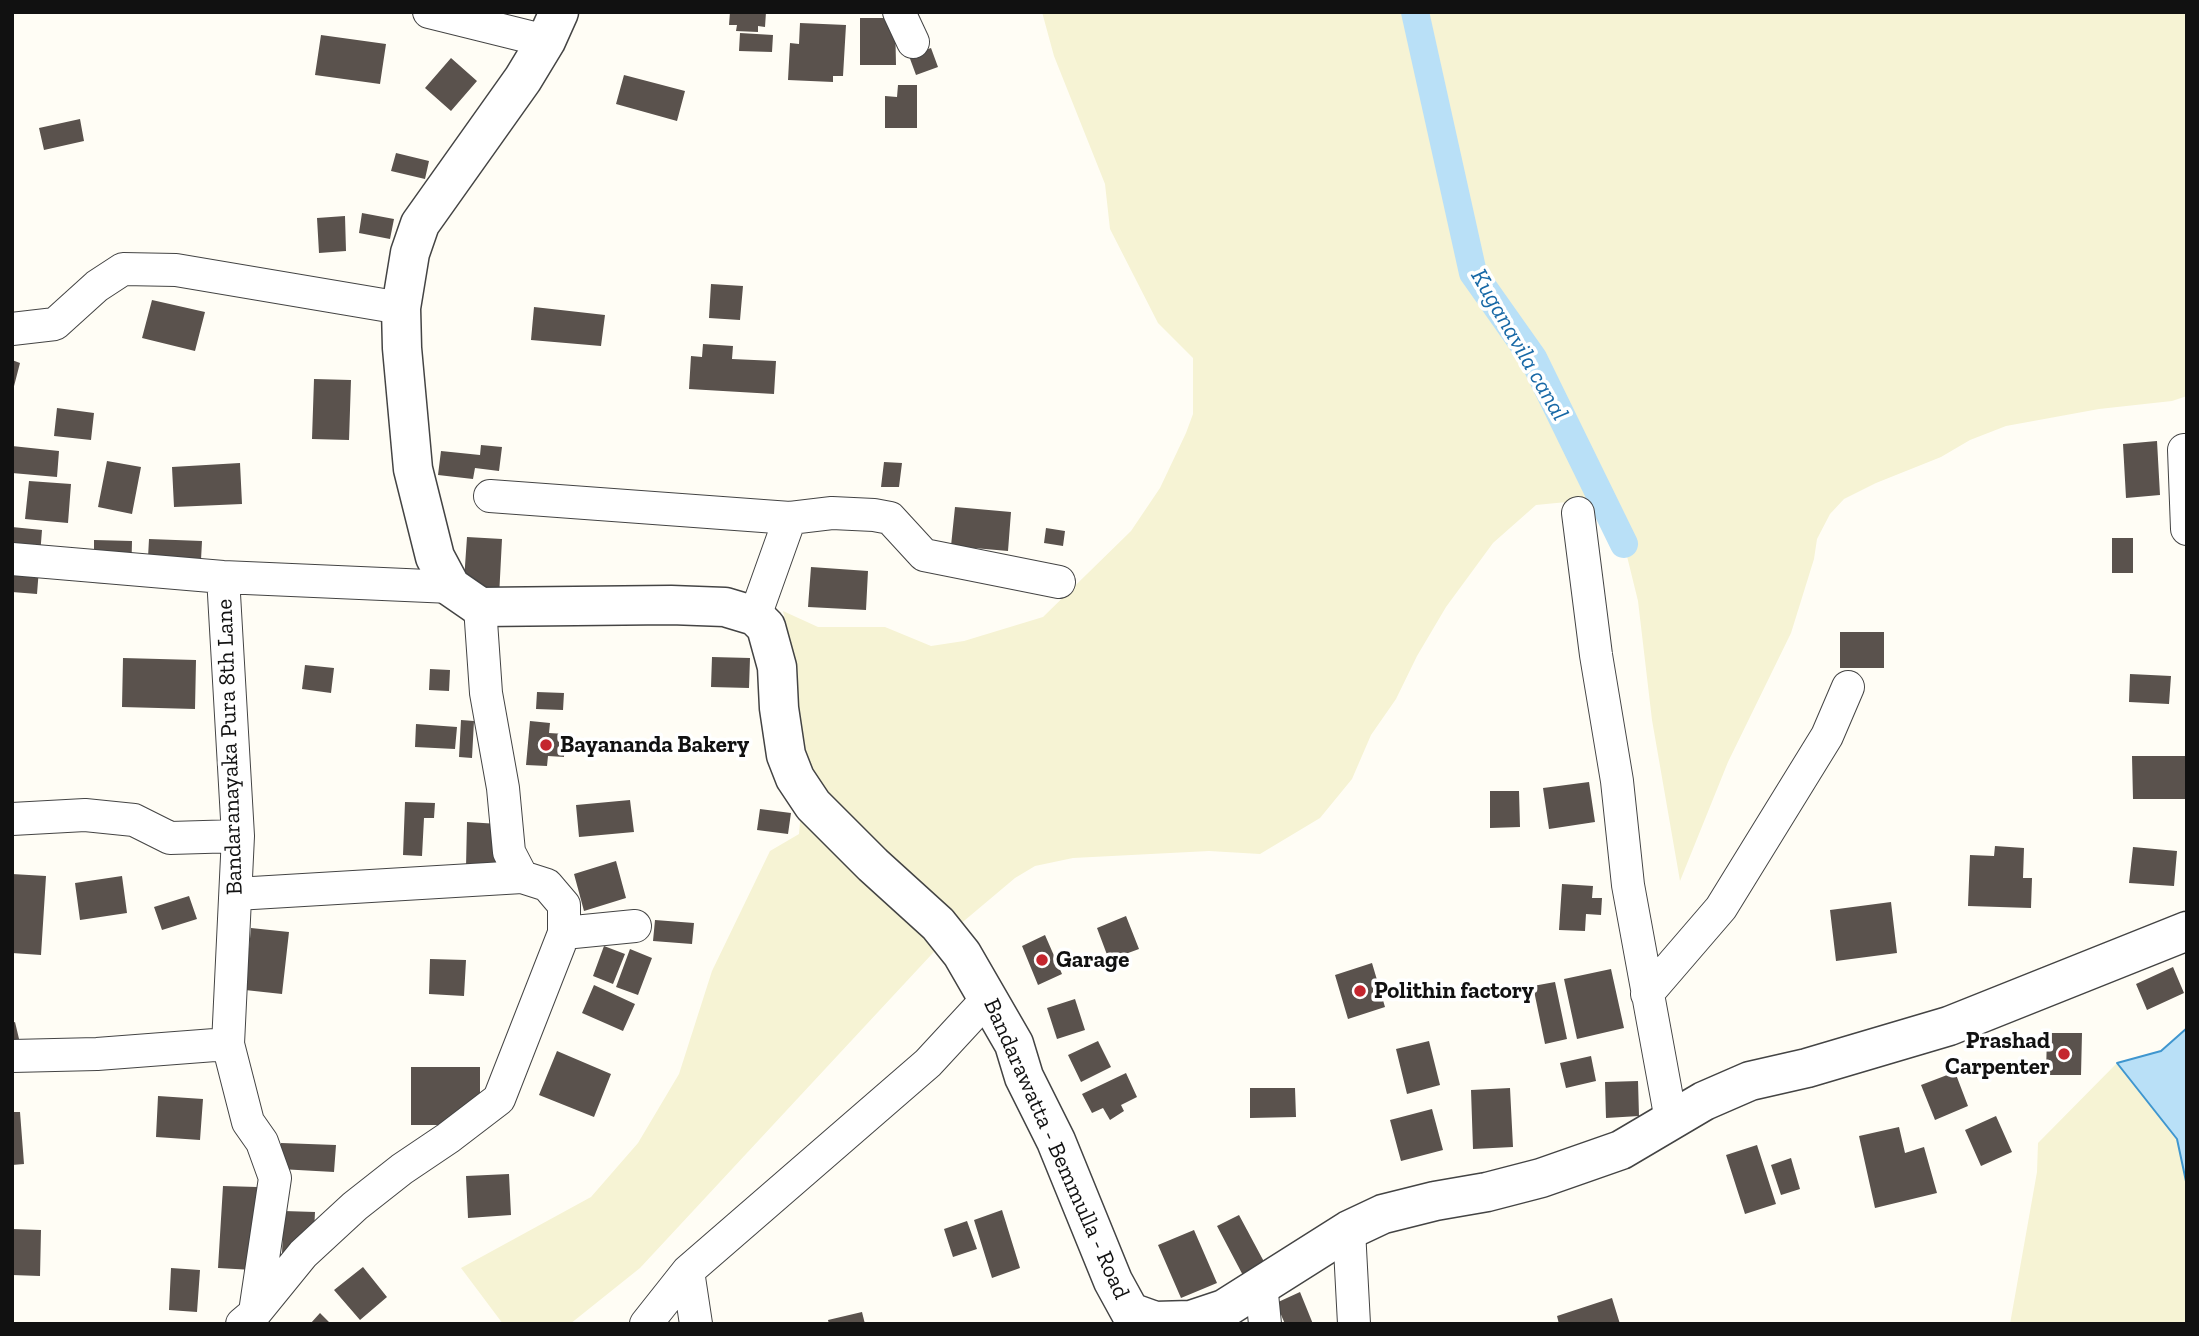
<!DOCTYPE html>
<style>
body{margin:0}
#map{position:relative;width:2199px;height:1336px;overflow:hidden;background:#fffdf5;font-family:"Zilla Slab",serif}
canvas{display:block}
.frame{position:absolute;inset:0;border:14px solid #111;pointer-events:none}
</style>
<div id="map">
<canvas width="2199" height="1336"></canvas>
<div class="frame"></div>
</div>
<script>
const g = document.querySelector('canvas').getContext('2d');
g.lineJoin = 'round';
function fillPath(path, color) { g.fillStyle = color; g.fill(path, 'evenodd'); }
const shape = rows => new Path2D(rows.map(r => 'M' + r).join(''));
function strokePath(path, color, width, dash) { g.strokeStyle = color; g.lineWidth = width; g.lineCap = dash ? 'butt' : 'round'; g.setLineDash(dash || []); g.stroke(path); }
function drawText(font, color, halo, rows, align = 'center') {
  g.font = font + ' "Zilla Slab",serif'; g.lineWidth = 7; g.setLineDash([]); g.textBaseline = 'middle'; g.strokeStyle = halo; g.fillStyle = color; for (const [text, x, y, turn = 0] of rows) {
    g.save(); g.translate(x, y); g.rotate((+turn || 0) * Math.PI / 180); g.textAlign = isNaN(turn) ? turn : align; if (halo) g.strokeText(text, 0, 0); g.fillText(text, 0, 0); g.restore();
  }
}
const farmland = shape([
 [1042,12,2187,12,2187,396,2172,401,2099,409,2006,426,1970,440,1941,457,1876,483,1844,499,1830,514,1817,539,1814,559,1791,633,1728,762,1680,881,1652,720,1638,601,1624,544,1600,508,1577,501,1536,505,1493,543,1446,607,1417,656,1396,699,1371,735,1352,779,1320,818,1260,854,1209,851,1073,858,1035,866,1015,878,958,926,640,1268,570,1324,503,1324,461,1268,591,1197,638,1143,679,1074,712,971,770,851,799,834,806,752,796,714,793,652,783,611,818,627,885,627,931,646,964,641,1043,617,1131,531,1160,488,1186,433,1193,414,1193,358,1158,323,1110,229,1105,184,1054,56],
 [2117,1063,2177,1139,2187,1186,2187,1324,2010,1324,2037,1172,2038,1143]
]);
const water = shape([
 [2187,1028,2187,1186,2177,1139,2117,1063,2161,1051,2187,1028]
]);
const canal = shape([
 [1415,12,1473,273,1533,358,1624,544]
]);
const building = shape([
 [730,12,766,12,765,27,758,26,758,32,736,31,737,25,729,25],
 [860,18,895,18,896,65,860,65],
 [800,23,846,25,843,76,833,76,833,82,788,80,790,43,799,44],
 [740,33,773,35,772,52,739,51],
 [321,35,386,44,380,84,315,75],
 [931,48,938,67,916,75,909,56],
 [451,58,477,81,451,111,425,88],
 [624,75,685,91,677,121,616,104],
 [898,85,917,85,917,128,885,128,885,96,897,97],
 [80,119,84,141,44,150,39,128],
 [396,153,429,161,425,179,391,171],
 [362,213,394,219,390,239,359,233],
 [345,216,346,251,319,253,317,218],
 [711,284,743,286,740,320,709,318],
 [152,300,205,312,195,351,142,338],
 [534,307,605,315,601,346,531,340],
 [703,344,733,346,732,359,776,361,774,394,689,389,691,356,702,357],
 [12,360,20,363,13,390,12,389],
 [314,379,351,380,349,440,312,439],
 [57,408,94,413,91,440,54,436],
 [2157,441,2160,495,2126,498,2123,444],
 [481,445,502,447,499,471,475,468,473,479,438,475,441,451,480,455],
 [12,446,59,451,57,477,12,473],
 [107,461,141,467,132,514,98,507],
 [884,462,902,463,899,487,881,487],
 [240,463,242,504,174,507,172,467],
 [29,481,71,484,68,523,25,519],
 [955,507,1011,512,1008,551,951,546],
 [12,527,42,530,37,594,12,592],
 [1046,528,1065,531,1063,546,1044,543],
 [467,537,502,539,499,597,463,595],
 [2112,538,2133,538,2133,573,2112,573],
 [149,539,202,541,200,579,147,576],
 [94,540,132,541,131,584,94,583],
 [811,567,868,571,866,610,808,607],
 [1840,632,1884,632,1884,668,1840,668],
 [712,657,750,658,749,688,711,687],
 [123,658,196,660,195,709,122,707],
 [305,665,334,668,331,693,302,689],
 [430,669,450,670,449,691,429,690],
 [2130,674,2171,676,2169,704,2129,702],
 [537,692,564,693,563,710,536,709],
 [461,720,474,721,472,758,459,757],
 [530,721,550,723,549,733,565,734,564,757,548,756,547,766,526,765],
 [416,724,457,727,455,749,415,747],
 [2132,756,2187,756,2187,799,2133,799],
 [1589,782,1595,822,1549,829,1543,788],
 [1490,791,1519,791,1520,827,1490,828],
 [630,800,634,832,579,837,576,805],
 [405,802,435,803,434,818,424,818,422,856,403,855],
 [760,809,791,813,788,834,757,830],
 [467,822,499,824,497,868,466,867],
 [1995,846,2024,848,2023,878,2032,878,2031,908,1968,906,1970,855,1994,856],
 [2133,847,2177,851,2174,886,2129,883],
 [616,861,626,898,584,911,574,874],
 [12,874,46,876,41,955,12,953],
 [122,876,127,913,80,920,75,883],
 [1562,884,1593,886,1592,898,1602,898,1601,915,1586,914,1585,931,1559,930],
 [189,896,197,919,162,930,154,907],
 [1891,902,1897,953,1836,961,1830,910],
 [1126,916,1139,949,1109,960,1097,928],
 [655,920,694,923,692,944,653,941],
 [251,928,289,932,282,994,245,990],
 [1045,935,1062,974,1038,985,1022,946],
 [604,946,625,954,613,984,593,976],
 [630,949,652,958,638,995,616,987],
 [430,959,466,960,464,996,429,994],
 [1372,963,1385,1007,1348,1019,1335,975],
 [2173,967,2184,993,2147,1010,2136,984],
 [1611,969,1624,1028,1577,1039,1564,979],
 [1555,982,1567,1039,1545,1044,1533,986],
 [594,985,635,1004,623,1031,582,1013],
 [1075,999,1085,1030,1057,1039,1047,1008],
 [15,1022,25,1064,12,1067,12,1023],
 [2047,1033,2082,1033,2081,1075,2046,1075],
 [1098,1041,1111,1067,1081,1082,1068,1055],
 [1429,1041,1440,1085,1407,1094,1396,1049],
 [557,1051,611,1074,594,1117,539,1095],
 [1591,1056,1596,1081,1566,1088,1560,1063],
 [411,1067,480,1067,480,1125,411,1125],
 [1955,1072,1968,1106,1935,1120,1921,1085],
 [1126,1073,1137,1097,1121,1105,1124,1111,1110,1120,1103,1108,1092,1113,1082,1094],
 [1638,1081,1639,1116,1606,1118,1605,1082],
 [1250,1088,1295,1088,1296,1117,1250,1118],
 [1510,1088,1513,1147,1473,1149,1471,1090],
 [158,1096,203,1099,200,1140,156,1137],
 [1432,1109,1443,1150,1401,1161,1390,1120],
 [12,1112,20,1112,24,1164,12,1165],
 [1996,1116,2012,1152,1981,1166,1965,1130],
 [1899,1127,1905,1153,1924,1147,1937,1193,1875,1208,1859,1136],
 [281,1143,336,1145,334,1172,280,1169],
 [1757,1145,1776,1204,1745,1214,1726,1155],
 [1791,1158,1800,1189,1781,1195,1771,1165],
 [509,1174,511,1215,468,1218,466,1176],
 [223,1186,257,1187,253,1270,218,1268],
 [1002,1210,1020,1268,992,1278,974,1220],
 [284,1211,315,1212,313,1255,282,1253],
 [1239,1215,1269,1271,1247,1283,1217,1226],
 [967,1221,977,1249,953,1257,944,1229],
 [12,1229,41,1230,40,1276,12,1275],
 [1194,1230,1217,1283,1181,1298,1158,1245],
 [363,1267,387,1297,360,1320,334,1290],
 [171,1268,200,1270,197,1312,169,1310],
 [1300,1292,1313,1324,1285,1324,1276,1303],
 [1612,1298,1620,1324,1559,1324,1557,1316],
 [862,1312,865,1324,829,1324,828,1320],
 [320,1313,331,1324,310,1324]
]);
const minor = shape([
 [429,12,546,41],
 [899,12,913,42],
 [12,329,55,324,97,286,123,269,176,270,401,308],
 [2184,450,2187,529],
 [490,496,790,518],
 [1578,513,1596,655,1617,781,1628,885,1671,1120],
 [12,559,223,577,451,587],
 [223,577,238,836,228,1044,248,1122,262,1142,275,1178,255,1312],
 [755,616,790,518,832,513,874,515,890,518,924,555,1059,582],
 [12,819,85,815,134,820,170,838,238,836],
 [236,894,522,877],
 [564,933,635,926],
 [1647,994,1721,908,1827,736,1848,687],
 [12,1056,97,1054,228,1044],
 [1349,1230,1354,1324],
 [688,1271,696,1324],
 [1261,1284,1265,1324],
 [242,1324,255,1313,303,1254,355,1206,402,1169,448,1138,499,1099,564,933,564,905,547,885,522,877,509,852,503,788,486,693,480,607],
 [646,1324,688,1271,928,1063,989,997]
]);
const tertiary = shape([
 [559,12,546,41,523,79,420,224,410,253,401,308,402,348,413,469,435,557,451,587,480,607,671,605,725,607,755,616,766,627,777,667,779,708,786,755,795,778,813,805,873,865,938,924,962,954,1014,1044,1024,1077,1056,1141,1113,1281,1130,1312,1155,1321,1191,1320,1224,1309,1349,1230,1383,1214,1435,1201,1487,1192,1541,1178,1621,1150,1704,1101,1750,1081,1807,1068,1949,1026,2187,931]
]);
const markers = [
 [546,745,7,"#c4262e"],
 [1042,960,7,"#c4262e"],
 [1360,991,7,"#c4262e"],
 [2064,1054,7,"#c4262e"]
];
const poiNames = [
 ["Bayananda Bakery",560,745],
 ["Garage",1056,960],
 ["Polithin factory",1374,991],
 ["Prashad",2050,1041,"right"],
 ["Carpenter",2050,1067,"right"]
];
const streetNames = [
 ["Bandaranayaka Pura 8th Lane",230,747,-92],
 ["Bandarawatta - Bemmulla - Road",1056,1149,66]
];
const waterNames = [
 ["Kuganavila canal",1519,345,60]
];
fillPath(farmland, '#f6f3d4');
fillPath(water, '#b9e0f7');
strokePath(water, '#3f96cf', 2);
strokePath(canal, '#b9e0f7', 28);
fillPath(building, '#5a524d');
strokePath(minor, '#444', 34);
strokePath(tertiary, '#444', 41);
strokePath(minor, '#fff', 32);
strokePath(tertiary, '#fff', 38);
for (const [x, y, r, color] of markers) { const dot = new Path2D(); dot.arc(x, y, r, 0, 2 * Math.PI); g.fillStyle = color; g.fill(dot); strokePath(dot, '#fff', 2.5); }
drawText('bold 23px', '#111', '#fff', poiNames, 'left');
drawText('23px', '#111', '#fff', streetNames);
drawText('italic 24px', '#1768a6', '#fff', waterNames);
</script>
